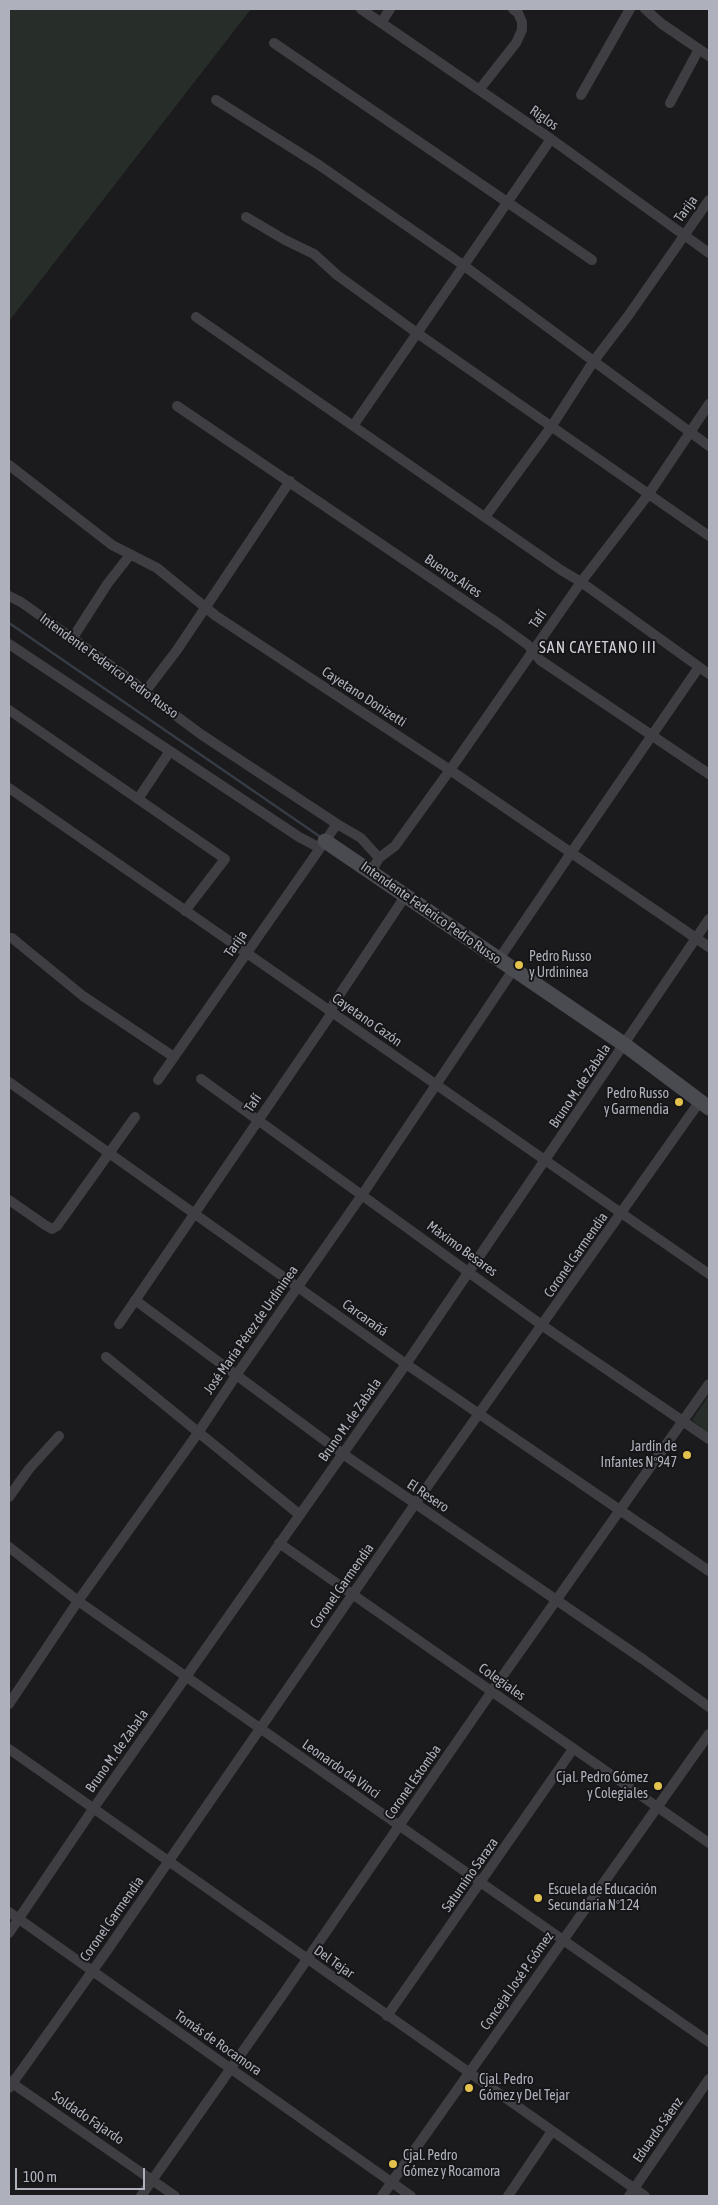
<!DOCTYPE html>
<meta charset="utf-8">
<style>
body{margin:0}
#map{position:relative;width:718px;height:2205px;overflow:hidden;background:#1b1b1d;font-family:"Asap Condensed",sans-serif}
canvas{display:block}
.frame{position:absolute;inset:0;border:10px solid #aeb1bb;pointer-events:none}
.scale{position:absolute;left:15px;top:2168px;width:130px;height:22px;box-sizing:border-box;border:2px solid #aeb1bb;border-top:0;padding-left:6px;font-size:15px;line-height:18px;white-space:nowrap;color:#aeb1bb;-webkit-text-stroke:4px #161618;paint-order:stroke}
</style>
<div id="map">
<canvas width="718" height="2205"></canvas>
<div class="frame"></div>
<div class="scale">100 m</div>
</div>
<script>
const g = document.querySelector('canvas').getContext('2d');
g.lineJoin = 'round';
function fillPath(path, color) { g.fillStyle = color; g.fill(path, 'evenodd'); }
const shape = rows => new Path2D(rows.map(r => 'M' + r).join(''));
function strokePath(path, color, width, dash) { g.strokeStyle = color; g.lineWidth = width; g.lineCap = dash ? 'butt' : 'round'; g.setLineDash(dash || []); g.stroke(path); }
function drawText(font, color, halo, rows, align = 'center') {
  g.font = font + ' "Asap Condensed",sans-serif'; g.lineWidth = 4; g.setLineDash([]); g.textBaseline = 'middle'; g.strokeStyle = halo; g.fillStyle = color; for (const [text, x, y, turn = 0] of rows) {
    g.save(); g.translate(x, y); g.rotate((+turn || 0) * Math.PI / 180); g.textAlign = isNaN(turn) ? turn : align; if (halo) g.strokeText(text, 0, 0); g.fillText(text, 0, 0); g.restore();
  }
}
const green = shape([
 [9,9,251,9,9,321],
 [709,1395,709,1433,692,1420]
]);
const stream = shape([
 [9,623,322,838]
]);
const street = shape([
 [361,9,551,139,709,253],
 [645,9,662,24,709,56],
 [381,23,390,9],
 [274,43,592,260],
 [479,90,516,43,522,30,522,22,518,13,513,9],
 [581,95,630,9],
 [216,100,319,165,463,265,709,446],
 [670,103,699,49],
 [246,217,285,240,314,254,337,275,417,333,709,536],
 [196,317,561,570,581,582,709,674],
 [177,406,499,624,528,645,540,660,709,774],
 [353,426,551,139],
 [9,465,112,545,157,568,216,616,450,770,709,947],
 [485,517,551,427,593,362,628,316,709,200],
 [9,596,21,602,131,680,152,698,202,735,337,824,361,838,379,858],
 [72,639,108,583,130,555],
 [9,644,299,837,320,848],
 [145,692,177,650,290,481],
 [9,710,225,859,185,911],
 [9,788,709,1274],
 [138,799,170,751],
 [371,872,379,858,395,846,450,770,581,582,648,495,709,404],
 [12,938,83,996,174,1057],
 [500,961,503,953,571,853,699,667],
 [201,1079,543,1326,709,1439],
 [158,1080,337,824],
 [9,1082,406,1364,709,1571],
 [9,1200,45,1225,52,1229,57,1226,135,1117],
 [135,1300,343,1454,644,1660,709,1707],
 [119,1324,329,1017,334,1003,406,895],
 [106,1357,300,1515],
 [9,1497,29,1469,59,1436],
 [279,1543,709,1843],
 [9,1547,78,1601,709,2042],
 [9,1704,78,1601,198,1433,237,1374,362,1195,513,970],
 [9,1749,645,2196],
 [9,1912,411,2196],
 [9,1933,93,1809,406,1364,709,919],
 [387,2016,573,1749],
 [9,2081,175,2196],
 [9,2088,106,1952,415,1504,700,1101],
 [141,2196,279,2000,492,1691,709,1384],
 [382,2196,709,1734],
 [508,2196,552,2131],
 [629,2196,709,2079]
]);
const secondary = shape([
 [325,841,625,1045,709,1108]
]);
const markers = [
 [519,965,5,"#e3c24d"],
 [679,1102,5,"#e3c24d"],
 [687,1455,5,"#e3c24d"],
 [658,1786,5,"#e3c24d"],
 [538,1898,5,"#e3c24d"],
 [469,2088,5,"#e3c24d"],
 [393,2164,5,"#e3c24d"]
];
const streetNames = [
 ["Riglos",544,118,35],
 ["Tarija",686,209,-54],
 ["Buenos Aires",453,576,34],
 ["Tafí",538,619,-55],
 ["Intendente Federico Pedro Russo",109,666,36],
 ["Cayetano Donizetti",364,697,33],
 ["Intendente Federico Pedro Russo",431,913,35],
 ["Tarija",236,944,-55],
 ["Cayetano Cazón",367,1020,35],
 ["Bruno M. de Zabala",580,1086,-56],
 ["Tafí",253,1103,-56],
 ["Máximo Besares",462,1249,36],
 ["Coronel Garmendia",576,1255,-55],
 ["Carcarañá",365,1318,36],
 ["José María Pérez de Urdininea",251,1330,-55],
 ["Bruno M. de Zabala",350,1420,-55],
 ["El Resero",428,1496,34],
 ["Coronel Garmendia",342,1586,-55],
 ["Colegiales",502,1682,35],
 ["Bruno M. de Zabala",117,1751,-55],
 ["Leonardo da Vinci",341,1769,35],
 ["Coronel Estomba",413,1782,-55],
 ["Saturnino Saraza",470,1875,-55],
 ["Coronel Garmendia",112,1919,-55],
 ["Del Tejar",334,1962,35],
 ["Concejal José P. Gómez",517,1981,-55],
 ["Tomás de Rocamora",218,2043,35],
 ["Soldado Fajardo",88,2118,34],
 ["Eduardo Sáenz",658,2130,-55]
];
const poiNames = [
 ["Pedro Russo",529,957],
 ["y Urdininea",529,973],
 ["Pedro Russo",669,1094,"right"],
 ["y Garmendia",669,1110,"right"],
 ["Jardín de",677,1447,"right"],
 ["Infantes Nº947",677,1463,"right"],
 ["Cjal. Pedro Gómez",648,1778,"right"],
 ["y Colegiales",648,1794,"right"],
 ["Escuela de Educación",548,1890],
 ["Secundaria Nº124",548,1906],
 ["Cjal. Pedro",479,2080],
 ["Gómez y Del Tejar",479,2096],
 ["Cjal. Pedro",403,2156],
 ["Gómez y Rocamora",403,2172]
];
const quarterNames = [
 ["SAN CAYETANO III",598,648]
];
fillPath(green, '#272e29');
strokePath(stream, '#353c45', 2.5);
strokePath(street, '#3e3e43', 10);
strokePath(secondary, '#4a4b51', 15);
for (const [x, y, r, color] of markers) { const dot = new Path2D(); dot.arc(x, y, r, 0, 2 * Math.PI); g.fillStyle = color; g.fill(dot); strokePath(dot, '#161618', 2); }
drawText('14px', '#aeb1bb', '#161618', streetNames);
drawText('14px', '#aeb1bb', '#161618', poiNames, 'left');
g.letterSpacing = '1px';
drawText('16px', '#cfd0d7', '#161618', quarterNames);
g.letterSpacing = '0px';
</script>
